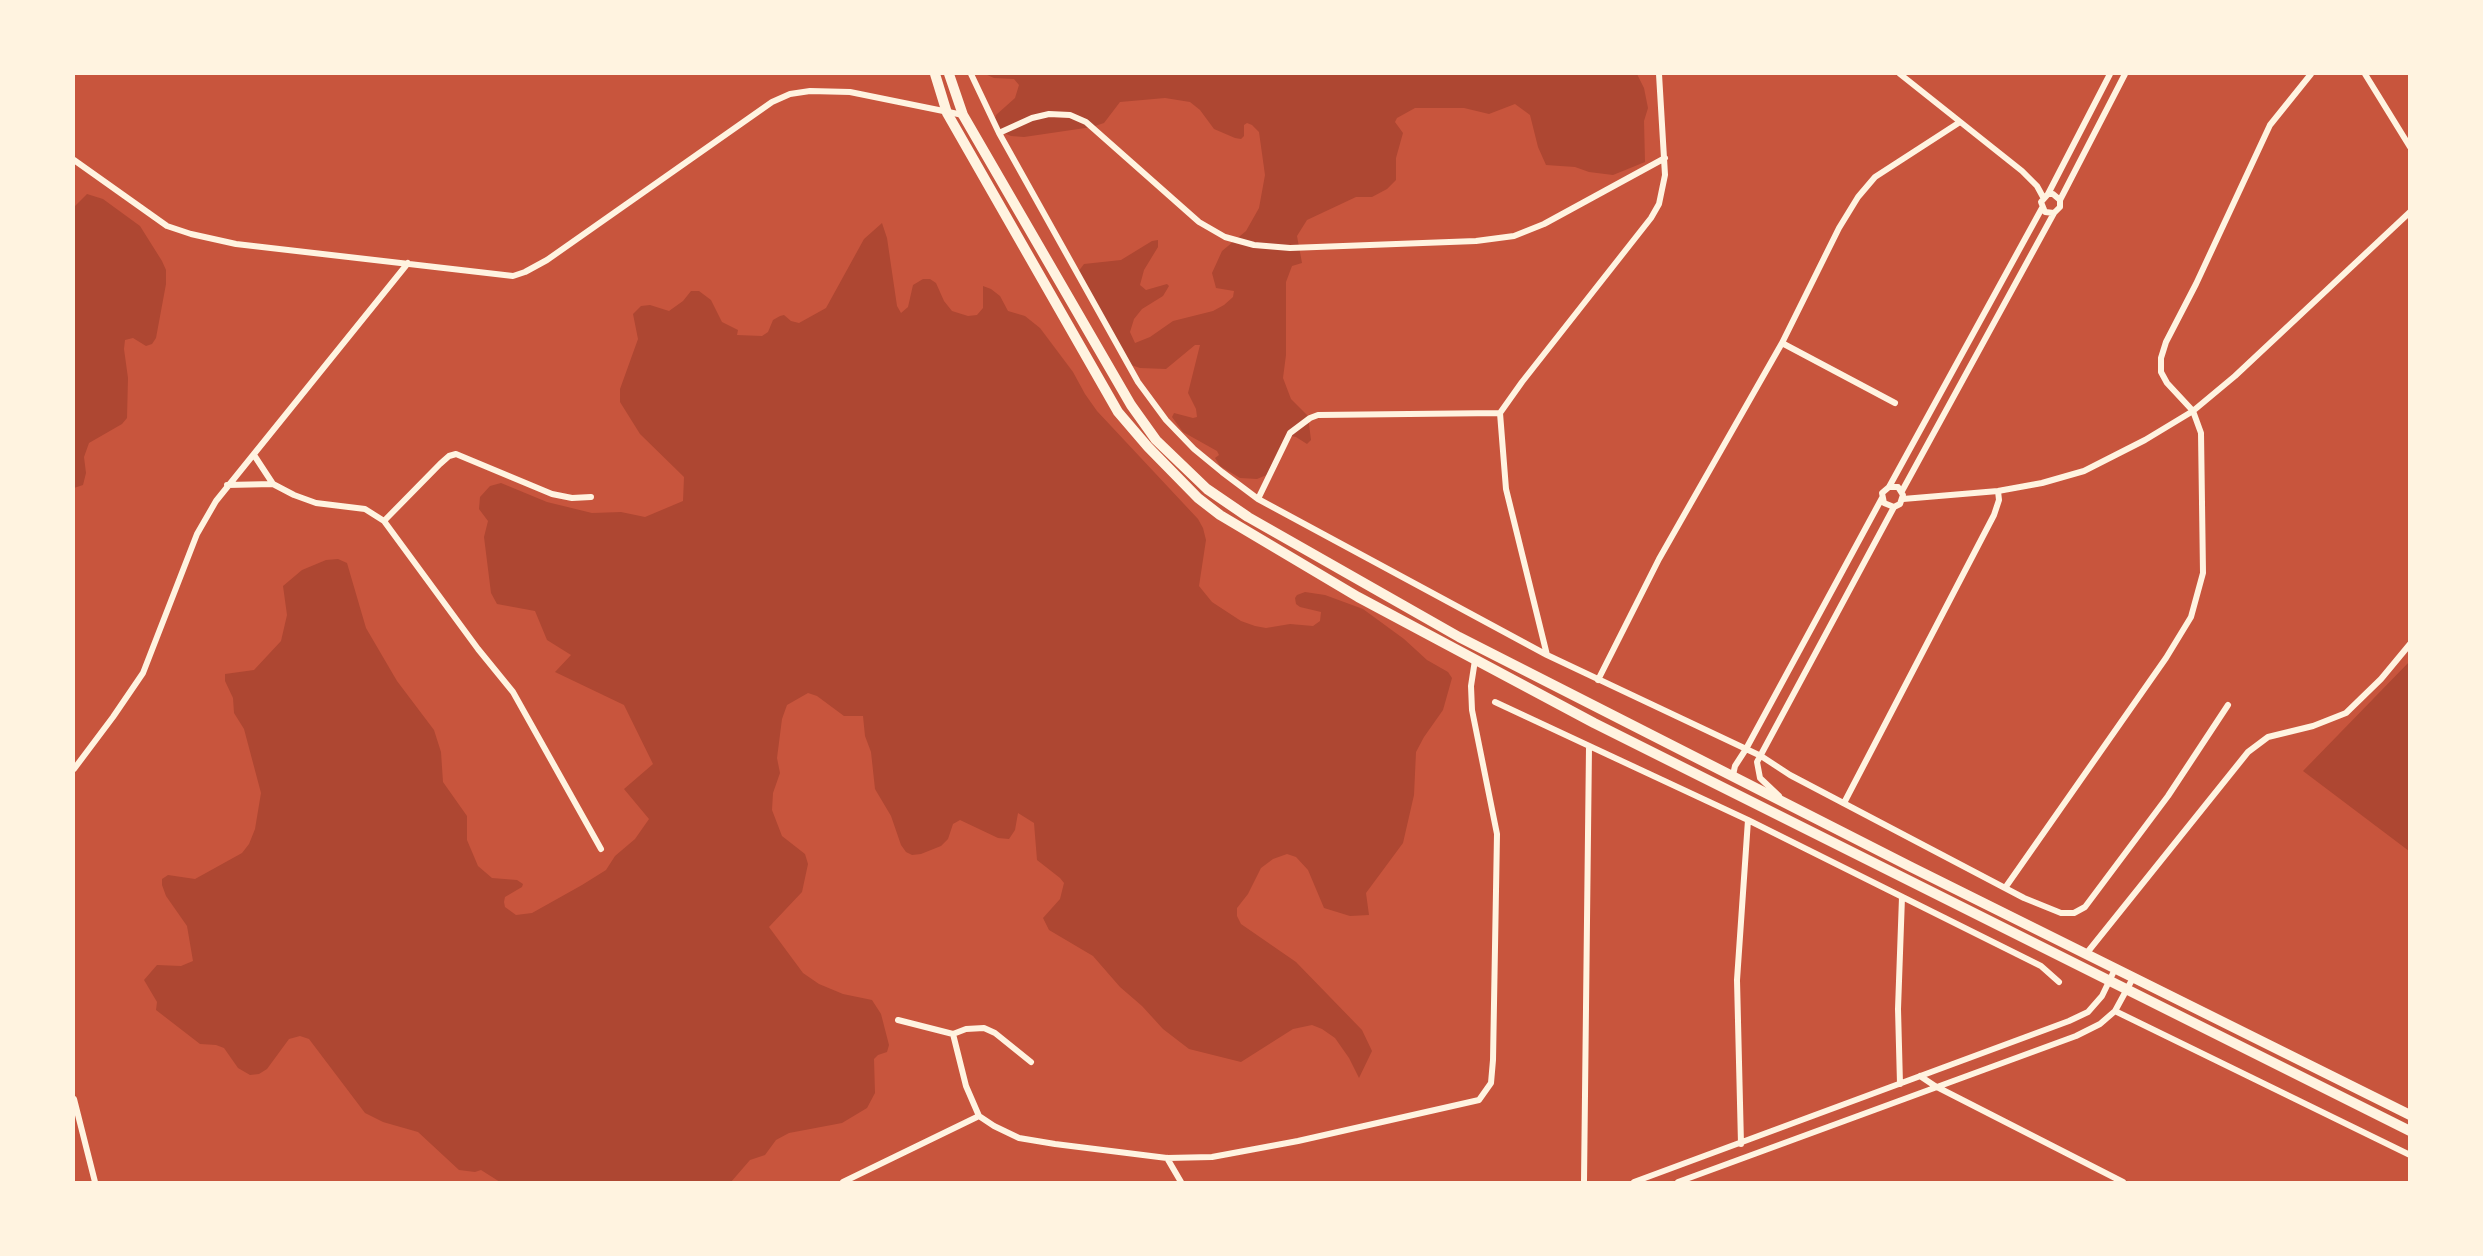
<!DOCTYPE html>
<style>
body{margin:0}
#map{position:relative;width:2483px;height:1256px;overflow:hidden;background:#c8553d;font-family:"Open Sans",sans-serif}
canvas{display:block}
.frame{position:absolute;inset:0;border:75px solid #fff3e0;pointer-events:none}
</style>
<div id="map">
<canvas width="2483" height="1256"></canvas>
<div class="frame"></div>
</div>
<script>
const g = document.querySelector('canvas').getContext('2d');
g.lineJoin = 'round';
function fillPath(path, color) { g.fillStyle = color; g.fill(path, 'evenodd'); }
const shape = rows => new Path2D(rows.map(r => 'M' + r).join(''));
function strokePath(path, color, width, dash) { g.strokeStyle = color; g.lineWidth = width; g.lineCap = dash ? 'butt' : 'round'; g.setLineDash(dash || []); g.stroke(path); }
const green = shape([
 [985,74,1637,74,1644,88,1648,108,1644,121,1645,162,1613,175,1589,172,1575,167,1546,165,1538,147,1530,115,1515,104,1489,114,1464,108,1415,108,1397,118,1395,122,1403,133,1396,158,1396,180,1387,189,1372,197,1356,197,1307,220,1297,236,1302,263,1292,266,1286,282,1286,355,1283,378,1291,399,1308,416,1311,440,1307,444,1296,437,1291,436,1269,474,1257,479,1240,478,1220,466,1215,458,1219,455,1217,451,1183,432,1172,417,1174,413,1193,418,1197,417,1196,409,1188,393,1200,345,1195,345,1166,369,1140,368,1131,365,1078,272,1084,264,1121,260,1152,241,1158,240,1158,247,1144,270,1140,285,1146,290,1167,284,1169,286,1163,296,1142,309,1134,319,1130,332,1135,343,1150,337,1173,321,1213,311,1224,305,1233,297,1234,291,1216,288,1212,273,1222,251,1246,231,1259,208,1265,175,1259,132,1252,125,1247,123,1244,125,1244,136,1241,139,1235,138,1214,129,1200,110,1190,102,1165,98,1120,102,1104,123,1092,127,1024,137,1011,136,999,131,994,123,996,115,1015,98,1019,85,1014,79,994,78],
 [87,194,103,199,140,226,162,261,166,270,166,284,156,338,152,344,146,346,133,338,125,340,124,349,128,378,127,418,122,424,89,443,84,457,86,473,83,485,74,488,74,207],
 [882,223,887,238,897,306,901,313,908,307,913,285,923,279,930,279,936,283,944,301,952,311,968,316,977,315,983,308,983,286,991,289,1000,296,1008,311,1025,316,1040,328,1073,372,1085,394,1097,411,1198,519,1203,528,1206,540,1199,586,1212,602,1241,621,1255,626,1266,628,1290,624,1313,626,1320,621,1321,612,1300,607,1296,604,1295,598,1297,595,1305,592,1325,595,1363,609,1404,639,1427,660,1448,672,1452,678,1443,710,1424,737,1416,752,1414,795,1403,843,1366,893,1369,915,1350,916,1324,908,1308,870,1296,857,1287,854,1273,859,1261,868,1248,894,1237,908,1237,916,1241,924,1296,962,1362,1030,1372,1051,1359,1078,1349,1058,1335,1038,1322,1029,1312,1025,1293,1029,1241,1062,1189,1049,1163,1029,1142,1006,1120,987,1093,956,1049,930,1043,918,1060,899,1064,883,1060,878,1037,860,1034,823,1018,813,1015,830,1009,839,998,838,960,820,953,824,948,839,941,846,921,854,912,855,906,852,901,845,891,816,875,789,871,752,865,736,863,716,844,716,817,696,808,693,787,705,782,719,777,758,780,773,773,793,772,810,782,836,805,854,808,864,802,892,769,927,803,973,819,984,843,994,872,1000,881,1014,889,1045,887,1052,878,1055,874,1059,875,1093,867,1108,842,1123,789,1133,776,1140,765,1155,750,1160,731,1182,500,1182,481,1170,475,1172,459,1170,418,1132,383,1122,365,1113,309,1039,300,1036,289,1039,267,1069,259,1074,250,1075,238,1068,224,1048,216,1045,200,1044,156,1010,157,1002,144,980,157,965,181,966,193,961,187,926,166,896,162,885,162,879,168,875,195,879,242,853,249,844,255,829,261,793,244,729,234,713,233,698,225,681,225,674,254,670,281,641,287,615,283,586,302,570,326,560,338,559,347,563,366,628,397,681,434,730,441,752,443,782,467,816,467,840,478,866,492,878,517,880,523,884,522,887,505,897,504,902,505,907,516,915,532,913,582,885,606,870,615,856,635,839,649,819,624,789,653,764,624,705,555,672,571,655,547,640,535,611,497,604,491,593,484,537,488,521,479,509,480,497,490,486,501,483,547,502,592,513,621,512,645,517,683,501,684,477,640,434,620,402,620,389,638,339,633,314,641,306,650,305,669,311,683,301,691,291,699,291,711,300,722,322,738,330,737,335,762,336,768,332,773,320,780,316,784,315,791,321,799,323,826,308,864,239],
 [2409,662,2409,851,2303,771]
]);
const minor = shape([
 [971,74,999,133,1138,382,1166,420,1194,449,1222,472,1258,499,1547,655,1761,756,1790,775,2024,898,2061,913,2074,913,2085,907,2168,796,2228,705],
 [1900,74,2022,171,2037,186,2043,197],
 [2365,74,2410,147],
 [999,133,1032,118,1049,114,1070,115,1086,122,1199,222,1225,237,1254,245,1290,248,1476,241,1514,236,1544,224,1665,158],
 [74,160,167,226,191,234,236,244,513,276,525,272,547,260,772,102,790,94,810,91,850,92,963,115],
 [2048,194,2053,194,2060,200,2060,207,2054,213,2045,212,2041,202,2048,194,2110,74],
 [2060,200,2125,74],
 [1782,343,1895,403],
 [254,455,273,484,294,495,316,503,365,509,384,521,478,649,513,692,601,849],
 [227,485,273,484],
 [1889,487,1898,487,1903,495,1900,504,1894,507,1884,503,1882,493,1889,487,2042,208],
 [1902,491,2054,213],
 [1258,499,1290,433,1310,418,1318,415,1500,413],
 [1903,499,1998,491,2042,483,2084,471,2145,440,2193,411,2235,376,2410,212],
 [384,521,440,464,449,456,456,454,552,494,572,498,591,497],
 [1547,655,1506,489,1500,413,1522,382,1651,218,1659,204,1665,175,1659,74],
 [1598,680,1659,559,1782,343,1839,228,1858,197,1875,177,1960,122],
 [1495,702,1748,820,2041,966,2059,982],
 [74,769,113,717,143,673,197,534,216,501,408,263],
 [1733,775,1735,766,1746,749,1882,498],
 [1779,796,1760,778,1757,762,1894,507],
 [1844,803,1994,515,1999,500,1998,491],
 [2005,888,2166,658,2191,617,2203,573,2201,433,2193,411,2167,383,2161,372,2161,358,2166,342,2196,284,2270,125,2311,74],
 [2086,954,2248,752,2268,737,2313,726,2346,713,2381,679,2410,644],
 [2115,1011,2410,1155],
 [898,1020,953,1034,966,1029,984,1028,995,1033,1031,1062],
 [953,1034,966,1086,979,1116,994,1126,1019,1138,1055,1144,1167,1158,1212,1157,1298,1141,1479,1100,1491,1083,1493,1060,1497,834,1472,710,1471,686,1475,660],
 [1920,1076,1935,1086,2123,1182],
 [1900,1084,1898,1009,1902,897],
 [74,1099,95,1182],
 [1741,1144,1737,980,1748,820],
 [1167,1158,1181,1182],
 [843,1182,979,1116],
 [1584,1182,1589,747],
 [1634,1182,2069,1021,2088,1012,2102,996,2115,969],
 [1678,1182,2076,1036,2100,1024,2115,1011,2133,978]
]);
const primary = shape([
 [935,74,947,113,1118,412,1148,447,1198,498,1220,515,1358,597,1594,723,2410,1131],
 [949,74,963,115,1131,405,1156,440,1207,489,1248,517,1459,637,1911,867,2410,1115]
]);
fillPath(green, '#ae4732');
strokePath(minor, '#fff3e0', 6);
strokePath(primary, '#fff3e0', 10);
</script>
